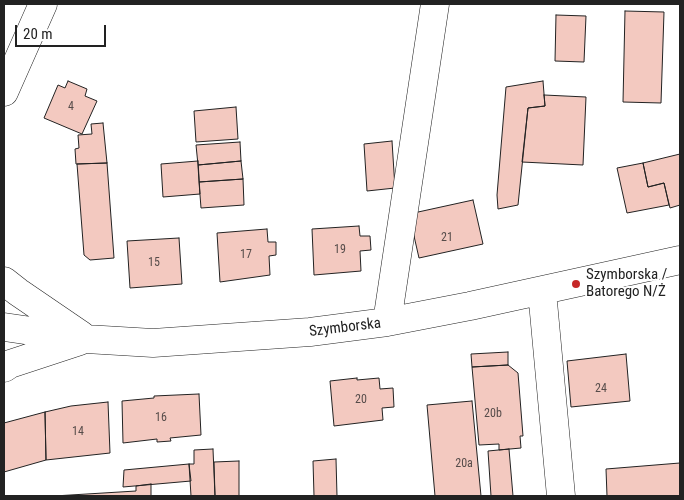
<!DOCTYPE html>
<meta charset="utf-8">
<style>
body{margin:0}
#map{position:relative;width:684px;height:500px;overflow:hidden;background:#fff;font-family:"Roboto Condensed",sans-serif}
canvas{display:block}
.frame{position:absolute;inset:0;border:5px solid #222;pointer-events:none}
.scale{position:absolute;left:15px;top:25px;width:91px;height:22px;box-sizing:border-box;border:2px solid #222;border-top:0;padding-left:6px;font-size:15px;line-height:18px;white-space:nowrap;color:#222;-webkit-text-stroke:4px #fff;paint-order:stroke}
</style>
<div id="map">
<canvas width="684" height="500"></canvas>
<div class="frame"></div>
<div class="scale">20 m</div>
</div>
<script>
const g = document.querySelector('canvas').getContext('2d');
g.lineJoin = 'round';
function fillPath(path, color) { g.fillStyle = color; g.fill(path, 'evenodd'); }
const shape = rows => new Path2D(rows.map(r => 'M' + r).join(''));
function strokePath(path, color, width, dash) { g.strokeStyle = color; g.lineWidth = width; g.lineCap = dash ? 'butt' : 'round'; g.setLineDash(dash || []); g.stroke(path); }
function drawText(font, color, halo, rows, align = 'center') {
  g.font = font + ' "Roboto Condensed",sans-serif'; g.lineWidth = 4; g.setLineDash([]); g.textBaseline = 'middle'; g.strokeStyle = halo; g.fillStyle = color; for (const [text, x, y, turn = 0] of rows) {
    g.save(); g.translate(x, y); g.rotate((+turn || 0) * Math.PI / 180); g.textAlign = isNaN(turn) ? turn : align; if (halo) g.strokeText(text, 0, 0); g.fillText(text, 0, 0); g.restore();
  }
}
const building = shape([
 [625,11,664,12,661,103,623,102,625,11],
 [556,15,586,16,584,62,555,61,556,15],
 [68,81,87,89,85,96,97,101,82,134,44,118,58,85,65,88,68,81],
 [543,81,545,106,528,108,518,205,498,209,497,195,506,87,543,81],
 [544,95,586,97,583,165,522,162,528,108,545,106,544,95],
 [236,107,238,139,196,142,194,111,236,107],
 [103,123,107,163,76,164,75,149,79,148,78,135,92,134,91,124,103,123],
 [392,141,395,188,367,191,364,144,392,141],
 [240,142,241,161,198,165,196,145,240,142],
 [680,154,680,205,670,208,664,183,648,187,643,163,680,154],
 [198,161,200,194,163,197,161,164,198,161],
 [241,161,243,179,199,182,198,165,241,161],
 [107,163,114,258,90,260,84,255,77,164,107,163],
 [643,163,648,187,664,183,669,205,627,213,617,168,643,163],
 [243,179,244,205,201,208,199,182,243,179],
 [473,200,483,244,419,258,409,214,473,200],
 [359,226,360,236,370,236,371,250,360,251,361,271,314,275,312,229,359,226],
 [267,229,268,242,276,242,276,255,269,256,270,275,220,282,217,233,267,229],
 [179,238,182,284,130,288,127,241,179,238],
 [508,352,508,365,472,367,471,354,508,352],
 [626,354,630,401,571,407,567,361,626,354],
 [508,365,518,373,523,436,520,436,521,448,499,450,499,444,479,445,472,367,508,365],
 [357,378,357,380,379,378,380,389,393,388,394,407,382,408,383,420,334,426,330,381,357,378],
 [199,394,201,435,170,438,171,441,157,442,157,439,123,443,122,401,154,398,154,396,199,394],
 [472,401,481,496,435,496,427,405,472,401],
 [108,402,110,453,46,460,45,412,71,406,108,402],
 [45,412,46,460,4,472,4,423,45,412],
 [213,449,215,496,191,496,189,464,194,464,194,450,213,449],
 [509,449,513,496,491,496,488,451,509,449],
 [336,459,337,496,314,496,313,461,336,459],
 [239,461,239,496,215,496,214,462,239,461],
 [680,463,680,496,607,496,606,469,680,463],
 [189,464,191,481,123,487,124,470,189,464],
 [151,484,151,496,54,496,136,491,136,486,151,484]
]);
const minor = shape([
 [4,92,43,4],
 [4,281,18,292,81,335],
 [542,291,561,496],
 [387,322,435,4],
 [4,327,86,339,153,343,310,332,387,322,470,306,680,260],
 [4,368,10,364,80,341]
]);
const markers = [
 [576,284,5,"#c62828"]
];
const numberNames = [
 ["4",71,107],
 ["21",447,238],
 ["19",340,250],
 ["17",246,255],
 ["15",154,263],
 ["24",601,389],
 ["20",361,400],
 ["20b",493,414],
 ["16",161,418],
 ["14",78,432],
 ["20a",464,464]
];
const poiNames = [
 ["Szymborska /",586,275],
 ["Batorego N/Ż",586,292]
];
const streetNames = [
 ["Szymborska",345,328,-7]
];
fillPath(building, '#f3c9c0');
strokePath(building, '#222', 1);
strokePath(minor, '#222', 29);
strokePath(minor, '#fff', 28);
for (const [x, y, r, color] of markers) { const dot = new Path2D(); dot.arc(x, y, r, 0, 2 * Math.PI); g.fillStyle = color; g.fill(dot); strokePath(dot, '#fff', 2); }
drawText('12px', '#564c4a', null, numberNames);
drawText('15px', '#222', '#fff', poiNames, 'left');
drawText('15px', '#222', '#fff', streetNames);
</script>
